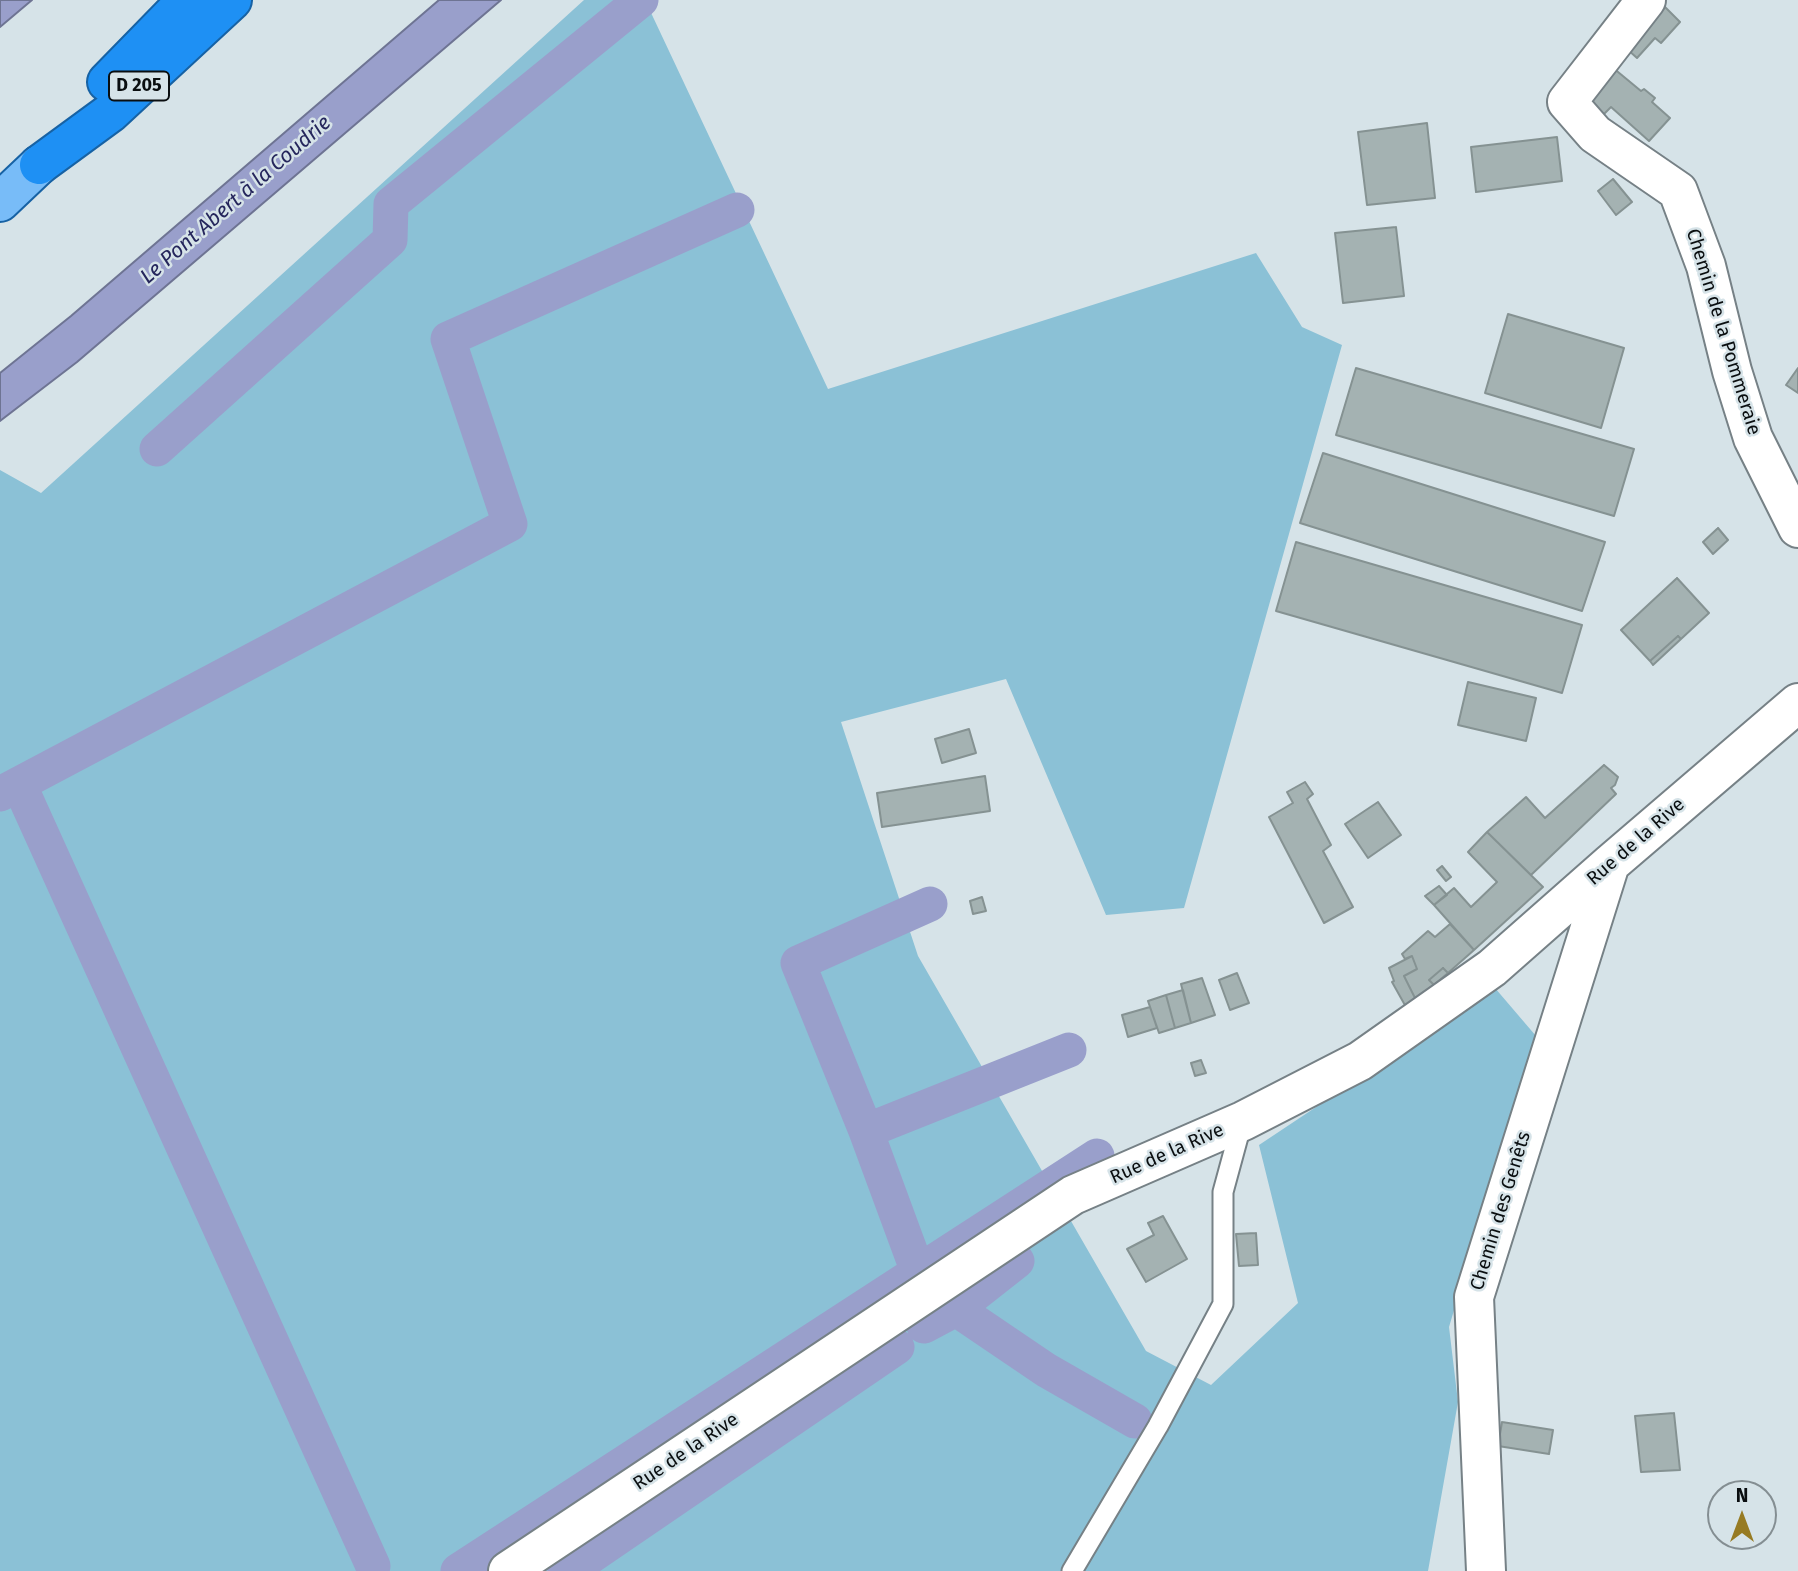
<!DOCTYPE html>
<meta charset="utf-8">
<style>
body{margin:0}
#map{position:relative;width:1798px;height:1571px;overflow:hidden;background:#d6e3e8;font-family:"Fira Sans",sans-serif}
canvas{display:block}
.north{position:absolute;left:1707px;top:1480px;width:70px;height:70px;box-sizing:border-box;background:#d6e3e8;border:2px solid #848e92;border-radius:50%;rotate:0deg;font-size:19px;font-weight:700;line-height:28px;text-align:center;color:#0a0e10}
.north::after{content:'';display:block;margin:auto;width:24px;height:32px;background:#977b23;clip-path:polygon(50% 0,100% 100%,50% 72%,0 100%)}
</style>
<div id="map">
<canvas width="1798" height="1571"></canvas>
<div class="north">N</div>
</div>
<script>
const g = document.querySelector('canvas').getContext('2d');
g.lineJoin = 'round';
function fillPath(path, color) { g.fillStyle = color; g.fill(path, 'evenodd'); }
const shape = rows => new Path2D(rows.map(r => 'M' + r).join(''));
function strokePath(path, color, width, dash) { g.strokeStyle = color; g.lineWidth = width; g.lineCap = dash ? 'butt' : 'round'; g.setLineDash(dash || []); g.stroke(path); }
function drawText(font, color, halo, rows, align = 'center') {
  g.font = font + ' "Fira Sans",sans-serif'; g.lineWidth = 5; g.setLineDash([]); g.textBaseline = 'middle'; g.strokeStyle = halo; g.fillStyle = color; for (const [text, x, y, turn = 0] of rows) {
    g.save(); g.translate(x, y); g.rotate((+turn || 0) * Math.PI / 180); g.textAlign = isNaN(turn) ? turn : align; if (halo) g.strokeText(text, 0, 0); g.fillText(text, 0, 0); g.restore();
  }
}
const green = shape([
 [584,0,645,0,828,389,1256,253,1302,327,1342,345,1184,908,1106,915,1006,679,841,722,918,956,1146,1351,1211,1385,1298,1303,1259,1145,1495,988,1536,1036,1449,1327,1458,1402,1428,1571,0,1571,0,470,41,493]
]);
const water = shape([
 [0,0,32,0,0,27,0,0],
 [439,0,501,0,77,362,0,421,0,373,71,316,439,0]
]);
const canal = shape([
 [157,449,390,240,391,204,641,0],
 [19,784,373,1566],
 [0,794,510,524,448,339,737,210],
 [930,904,798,963,866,1131,1069,1050],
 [866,1131,918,1272,1097,1156],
 [1017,1261,956,1309,1046,1370,1135,1421],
 [924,1326,956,1309],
 [458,1571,918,1272],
 [565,1571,591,1556,897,1347]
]);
const building = shape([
 [1665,7,1680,22,1661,43,1655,38,1637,58,1627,49,1665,7],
 [1612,67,1641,91,1644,89,1655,98,1652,102,1670,118,1649,141,1611,107,1601,117,1583,100,1612,67],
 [1427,123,1435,198,1367,205,1358,132,1427,123],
 [1557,137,1562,181,1476,192,1471,147,1557,137],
 [1613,179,1632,202,1616,215,1598,191,1613,179],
 [1396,227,1404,296,1343,303,1335,233,1396,227],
 [1508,314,1624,348,1601,428,1485,393,1508,314],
 [1356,368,1634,449,1614,516,1336,435,1356,368],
 [1798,368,1798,393,1786,385,1798,368],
 [1323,453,1605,542,1582,611,1300,523,1323,453],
 [1718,528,1728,540,1713,554,1703,542,1718,528],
 [1296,542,1582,625,1562,693,1276,611,1296,542],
 [1677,578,1709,613,1681,639,1678,636,1650,661,1621,630,1677,578],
 [1678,636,1681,639,1653,665,1650,661,1678,636],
 [1468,682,1536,698,1526,741,1458,725,1468,682],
 [969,729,976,753,942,763,935,739,969,729],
 [1604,765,1618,777,1615,785,1611,788,1616,794,1531,875,1487,832,1526,797,1545,818,1604,765],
 [985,776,990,811,882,827,877,793,985,776],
 [1305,782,1313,794,1307,799,1331,845,1323,851,1353,907,1324,923,1269,817,1293,803,1287,792,1305,782],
 [1378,802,1401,835,1368,858,1345,824,1378,802],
 [1487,832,1543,887,1474,950,1434,905,1454,888,1471,907,1497,882,1468,852,1487,832],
 [1442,866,1451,877,1446,881,1437,870,1442,866],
 [1439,886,1447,895,1434,905,1425,896,1439,886],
 [982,897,986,911,973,914,970,901,982,897],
 [1450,924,1474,950,1448,973,1443,968,1429,980,1434,985,1416,1000,1404,976,1417,969,1412,956,1405,959,1402,954,1428,931,1435,937,1450,924],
 [1412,956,1417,969,1404,976,1416,1000,1406,1007,1392,982,1394,981,1389,968,1412,956],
 [1443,968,1448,973,1434,985,1429,980,1443,968],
 [1237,973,1249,1003,1230,1010,1219,980,1237,973],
 [1202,978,1215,1015,1191,1023,1181,984,1202,978],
 [1183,990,1191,1023,1175,1028,1166,995,1183,990],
 [1166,995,1175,1028,1159,1033,1148,1001,1166,995],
 [1150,1007,1157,1028,1128,1037,1122,1015,1150,1007],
 [1201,1060,1206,1073,1195,1076,1191,1063,1201,1060],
 [1163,1216,1187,1259,1146,1282,1127,1249,1154,1235,1148,1223,1163,1216],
 [1256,1233,1258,1265,1239,1266,1236,1234,1256,1233],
 [1674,1413,1680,1470,1641,1472,1635,1416,1674,1413],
 [1502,1422,1553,1430,1549,1454,1498,1446,1502,1422]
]);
const lane = shape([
 [1072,1571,1158,1426,1223,1304,1223,1192,1242,1122]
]);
const street = shape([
 [1646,0,1567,102,1595,134,1678,191,1706,266,1732,371,1753,438,1798,528],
 [508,1571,1073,1195,1243,1121,1360,1061,1492,968,1610,864,1798,703],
 [1486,1571,1474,1297,1610,864]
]);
const primary = shape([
 [0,202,39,165]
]);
const highway = shape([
 [107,82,187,0],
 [39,165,110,113,232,0]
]);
const shields = [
 [139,86,60]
];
const shieldNames = [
 ["D 205",139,86]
];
const streetNames = [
 ["Chemin de la Pommeraie",1723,332,73],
 ["Rue de la Rive",1636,842,-41],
 ["Rue de la Rive",1167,1154,-24],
 ["Chemin des Genêts",1501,1211,-73],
 ["Rue de la Rive",686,1452,-34]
];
const waterNames = [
 ["Le Pont Abert à la Coudrie",236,200,-41]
];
fillPath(green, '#8bc1d6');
fillPath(water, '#999fcb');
strokePath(water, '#6e7493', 2);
strokePath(canal, '#999fcb', 35);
fillPath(building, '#a4b2b2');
strokePath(building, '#859292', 2);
strokePath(lane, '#768186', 23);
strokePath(street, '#768186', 42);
strokePath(primary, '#1762a4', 42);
strokePath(highway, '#1762a4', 42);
strokePath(lane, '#fff', 19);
strokePath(street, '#fff', 38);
strokePath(primary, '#78bcf8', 38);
strokePath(highway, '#1e90f4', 38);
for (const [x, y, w] of shields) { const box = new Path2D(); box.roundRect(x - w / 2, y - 14.5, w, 29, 5); g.fillStyle = '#d6e3e8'; g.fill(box); strokePath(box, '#0a0e10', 2); }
drawText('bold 18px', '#0a0e10', null, shieldNames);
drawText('19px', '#0a0e10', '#d6e3e8', streetNames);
drawText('italic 21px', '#25265c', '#d6e3e8', waterNames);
</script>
